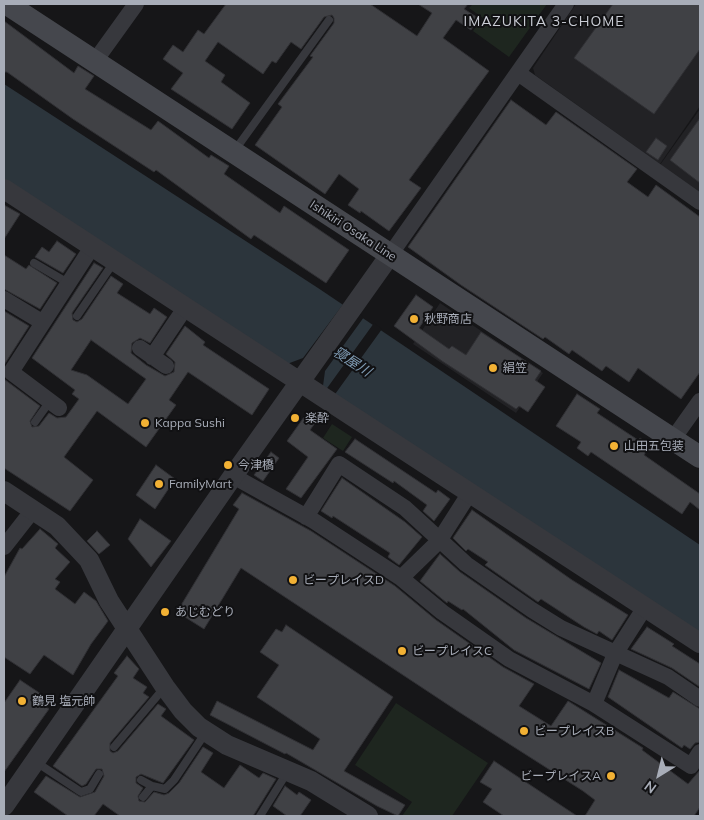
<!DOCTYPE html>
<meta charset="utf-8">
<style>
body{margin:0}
#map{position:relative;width:704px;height:820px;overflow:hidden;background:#161618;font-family:Mulish,sans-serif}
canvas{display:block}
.frame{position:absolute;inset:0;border:5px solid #a8adb8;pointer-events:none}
.north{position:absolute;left:634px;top:750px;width:50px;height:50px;-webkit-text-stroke:4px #111113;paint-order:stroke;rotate:216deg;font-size:14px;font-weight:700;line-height:20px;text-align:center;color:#a8adb8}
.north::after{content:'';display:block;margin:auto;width:18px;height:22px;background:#a8adb8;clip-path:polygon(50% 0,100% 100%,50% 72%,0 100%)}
</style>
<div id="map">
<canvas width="704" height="820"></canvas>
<div class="frame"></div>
<div class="north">N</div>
</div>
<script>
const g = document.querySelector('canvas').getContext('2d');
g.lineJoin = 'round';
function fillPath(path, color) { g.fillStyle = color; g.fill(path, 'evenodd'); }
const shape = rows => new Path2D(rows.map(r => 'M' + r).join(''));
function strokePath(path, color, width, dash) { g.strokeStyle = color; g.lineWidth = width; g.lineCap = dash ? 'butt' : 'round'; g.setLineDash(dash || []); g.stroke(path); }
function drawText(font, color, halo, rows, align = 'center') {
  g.font = font + ' Mulish,"Noto Sans JP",sans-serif'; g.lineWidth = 4; g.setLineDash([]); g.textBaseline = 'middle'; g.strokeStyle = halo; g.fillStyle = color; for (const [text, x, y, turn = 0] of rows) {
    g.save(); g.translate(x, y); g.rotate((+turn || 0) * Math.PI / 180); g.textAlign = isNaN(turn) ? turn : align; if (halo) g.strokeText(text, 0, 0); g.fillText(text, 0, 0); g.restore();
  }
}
const built = shape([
 [576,4,700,4,700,106,660,164,535,75,533,68],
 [700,109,700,194,660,165],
 [440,303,543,373,516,413,413,344]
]);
const green = shape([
 [473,4,547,4,509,57,473,31,483,18,469,8],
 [332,424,352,437,343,451,323,438],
 [396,703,488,763,452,816,402,816,412,802,355,765]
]);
const water = shape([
 [4,84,318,288,700,545,700,635,4,180]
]);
const pier = shape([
 [344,303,364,317,325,371,323,386,287,364,303,358],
 [374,323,382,329,333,397,325,391]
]);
const building = shape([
 [226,4,370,4,417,36,432,13,418,4,468,4,464,9,478,18,471,30,456,20,443,38,489,71,409,180,421,188,389,231,361,211,360,213,348,205,359,189,339,174,325,194,255,145,282,107,278,104,313,57,310,56,334,23,334,18,332,15,324,17,301,49,291,42,276,63,272,61,263,74,218,42,205,61,225,75,221,82,250,103,232,129,171,89,183,73,163,59,173,45,183,52,198,30,204,34,226,4],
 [613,4,700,4,700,49,654,114,574,58,613,4],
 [4,21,74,73,78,66,94,76,85,89,151,130,158,121,209,158,211,155,229,166,224,174,280,213,284,206,349,250,326,283,254,235,251,239,156,170,154,172,73,119,7,72,4,72,4,21],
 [511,100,546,125,556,112,637,169,627,182,648,197,656,185,700,217,700,372,681,399,638,368,629,382,606,366,602,371,572,350,569,354,545,337,543,339,461,285,408,247,511,100],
 [700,118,700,183,670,160,700,118],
 [656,138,667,146,658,160,646,152,656,138],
 [4,205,20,214,4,239,4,205],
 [57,241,76,254,63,273,35,257,42,247,49,252,57,241],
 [4,255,26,269,29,265,57,283,40,309,4,289,4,255],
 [94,263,103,268,72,313,73,320,77,322,82,319,111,276,123,284,117,293,150,314,154,308,167,317,150,343,140,338,132,343,131,353,146,365,165,376,174,372,175,362,166,354,185,326,205,342,203,345,269,389,252,415,188,372,169,400,176,405,146,447,97,411,64,457,93,480,70,511,4,468,4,379,40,406,30,421,32,427,39,426,49,413,57,418,66,417,79,399,72,394,75,390,32,358,94,263],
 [91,340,146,379,128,404,87,375,71,370,91,340],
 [416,295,433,307,419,328,449,349,452,346,466,355,481,332,541,371,535,380,545,387,528,412,519,406,516,409,442,361,394,326,416,295],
 [4,311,29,326,4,365,4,311],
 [577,394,600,409,597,413,638,440,640,438,650,445,644,455,700,494,700,510,690,502,682,514,591,452,588,456,577,448,581,442,556,426,577,394],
 [307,413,317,420,310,430,337,449,301,498,286,489,308,457,287,441,307,413],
 [355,439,436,493,438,490,450,499,434,521,423,511,427,505,394,481,393,483,345,452,355,439],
 [271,452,279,458,263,481,254,475,271,452],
 [156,465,175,479,155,509,136,495,156,465],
 [342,478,405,522,422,537,399,565,388,557,390,553,333,516,332,518,321,511,342,478],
 [242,493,311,531,395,586,436,620,503,667,534,684,519,706,551,726,568,701,643,748,642,750,688,784,700,770,700,807,694,816,585,816,595,800,583,791,459,712,241,568,204,629,177,612,239,509,233,505,242,493],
 [472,510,572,580,628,615,612,640,599,631,597,634,584,627,541,599,538,602,485,565,488,562,468,549,466,551,453,538,472,510],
 [140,519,171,541,151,567,128,539,140,519],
 [40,529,58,544,55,548,70,562,55,579,60,582,55,589,75,604,84,592,96,601,108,621,91,644,73,675,44,655,30,674,4,657,4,577,20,548,22,549,40,529],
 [97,531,110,545,99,554,87,541,97,531],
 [440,554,460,572,526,618,601,663,589,689,514,650,463,609,462,610,448,601,447,603,420,581,440,554],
 [286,625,393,697,344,771,405,805,398,816,377,806,286,753,285,754,210,715,217,701,313,750,320,739,257,697,279,665,260,652,276,629,282,632,286,625],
 [647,627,674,644,672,646,700,664,700,687,672,668,631,649,647,627],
 [127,656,139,669,133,678,147,687,143,693,149,697,110,743,110,751,113,753,118,751,158,704,166,709,161,716,194,740,163,783,141,774,136,777,136,783,143,788,138,796,139,801,145,802,154,792,164,795,169,793,179,783,203,747,213,753,201,772,224,788,240,765,259,778,263,773,276,779,253,816,120,816,103,804,94,816,68,816,34,792,46,776,80,797,95,792,104,776,102,769,96,769,86,784,82,786,53,766,118,676,114,673,127,656],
 [619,670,669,698,673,692,700,709,700,742,695,743,690,749,684,745,682,748,608,697,619,670],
 [20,680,44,696,40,703,49,709,4,772,4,703,20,680],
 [494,761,577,816,504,816,483,802,492,789,480,782,494,761],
 [285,786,297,795,299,792,311,800,300,816,287,816,273,806,285,786]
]);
const service = shape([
 [235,150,329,20],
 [34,263,68,283],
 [77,316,114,262],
 [35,422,50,401],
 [114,747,164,688],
 [36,762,81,792,90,789,99,774],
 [141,780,152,786,165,789,174,780,206,732],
 [143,797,152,786],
 [260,816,288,771]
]);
const minor = shape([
 [95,61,136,4],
 [518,73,700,202],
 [390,255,566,4],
 [4,299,42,322],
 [140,348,166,366],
 [152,357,185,308],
 [59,408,11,372,92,247],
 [673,439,700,401],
 [233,476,314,521,401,578,442,612,509,659,594,704,691,766,700,752],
 [306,517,339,464,405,508,466,564,532,610,561,628,668,677,700,699],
 [4,547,33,510],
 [401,578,439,541,469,494],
 [594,704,615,654,645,607]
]);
const tertiary = shape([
 [4,189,700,643],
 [4,491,57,526,89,560,109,601,165,687,183,711,199,727,227,745,311,781,368,816],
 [4,806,233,476,390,255]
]);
const secondary = shape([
 [7,4,700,457]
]);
const markers = [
 [414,319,5,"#f2b134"],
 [493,368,5,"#f2b134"],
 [295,418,5,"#f2b134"],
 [145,423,5,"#f2b134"],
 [614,446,5,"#f2b134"],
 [228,465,5,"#f2b134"],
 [159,484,5,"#f2b134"],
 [293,580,5,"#f2b134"],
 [165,612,5,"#f2b134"],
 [402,651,5,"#f2b134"],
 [22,701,5,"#f2b134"],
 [524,731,5,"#f2b134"],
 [611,776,5,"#f2b134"]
];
const streetNames = [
 ["Ishikiri Osaka Line",353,231,33]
];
const poiNames = [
 ["秋野商店",424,319],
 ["絹笠",503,368],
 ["楽酔",305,418],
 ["Kappa Sushi",155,423],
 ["山田五包装",624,446],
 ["今津橋",238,465],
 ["FamilyMart",169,484],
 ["ビープレイスD",303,580],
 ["あじむどり",175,612],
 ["ビープレイスC",412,651],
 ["鶴見 塩元帥",32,701],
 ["ビープレイスB",534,731],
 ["ビープレイスA",601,776,"right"]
];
const neighbourhoodNames = [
 ["IMAZUKITA 3-CHOME",544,22]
];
const waterNames = [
 ["寝屋川",352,362,33]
];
fillPath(built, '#222225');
fillPath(green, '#1e261f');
fillPath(water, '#2c353c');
fillPath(pier, '#161618');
fillPath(building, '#404145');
strokePath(building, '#303034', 1);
strokePath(service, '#37383d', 8);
strokePath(minor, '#37383d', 16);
strokePath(tertiary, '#37383d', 20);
strokePath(secondary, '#45474d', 22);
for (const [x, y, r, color] of markers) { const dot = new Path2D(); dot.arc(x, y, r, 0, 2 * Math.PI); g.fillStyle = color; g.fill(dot); strokePath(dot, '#111113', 2); }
drawText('12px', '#a8adb8', '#111113', streetNames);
drawText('12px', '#a8adb8', '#111113', poiNames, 'left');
g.letterSpacing = '1px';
drawText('14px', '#c9ccd4', '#111113', neighbourhoodNames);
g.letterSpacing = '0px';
drawText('italic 14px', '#7f9bb3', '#111113', waterNames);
</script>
